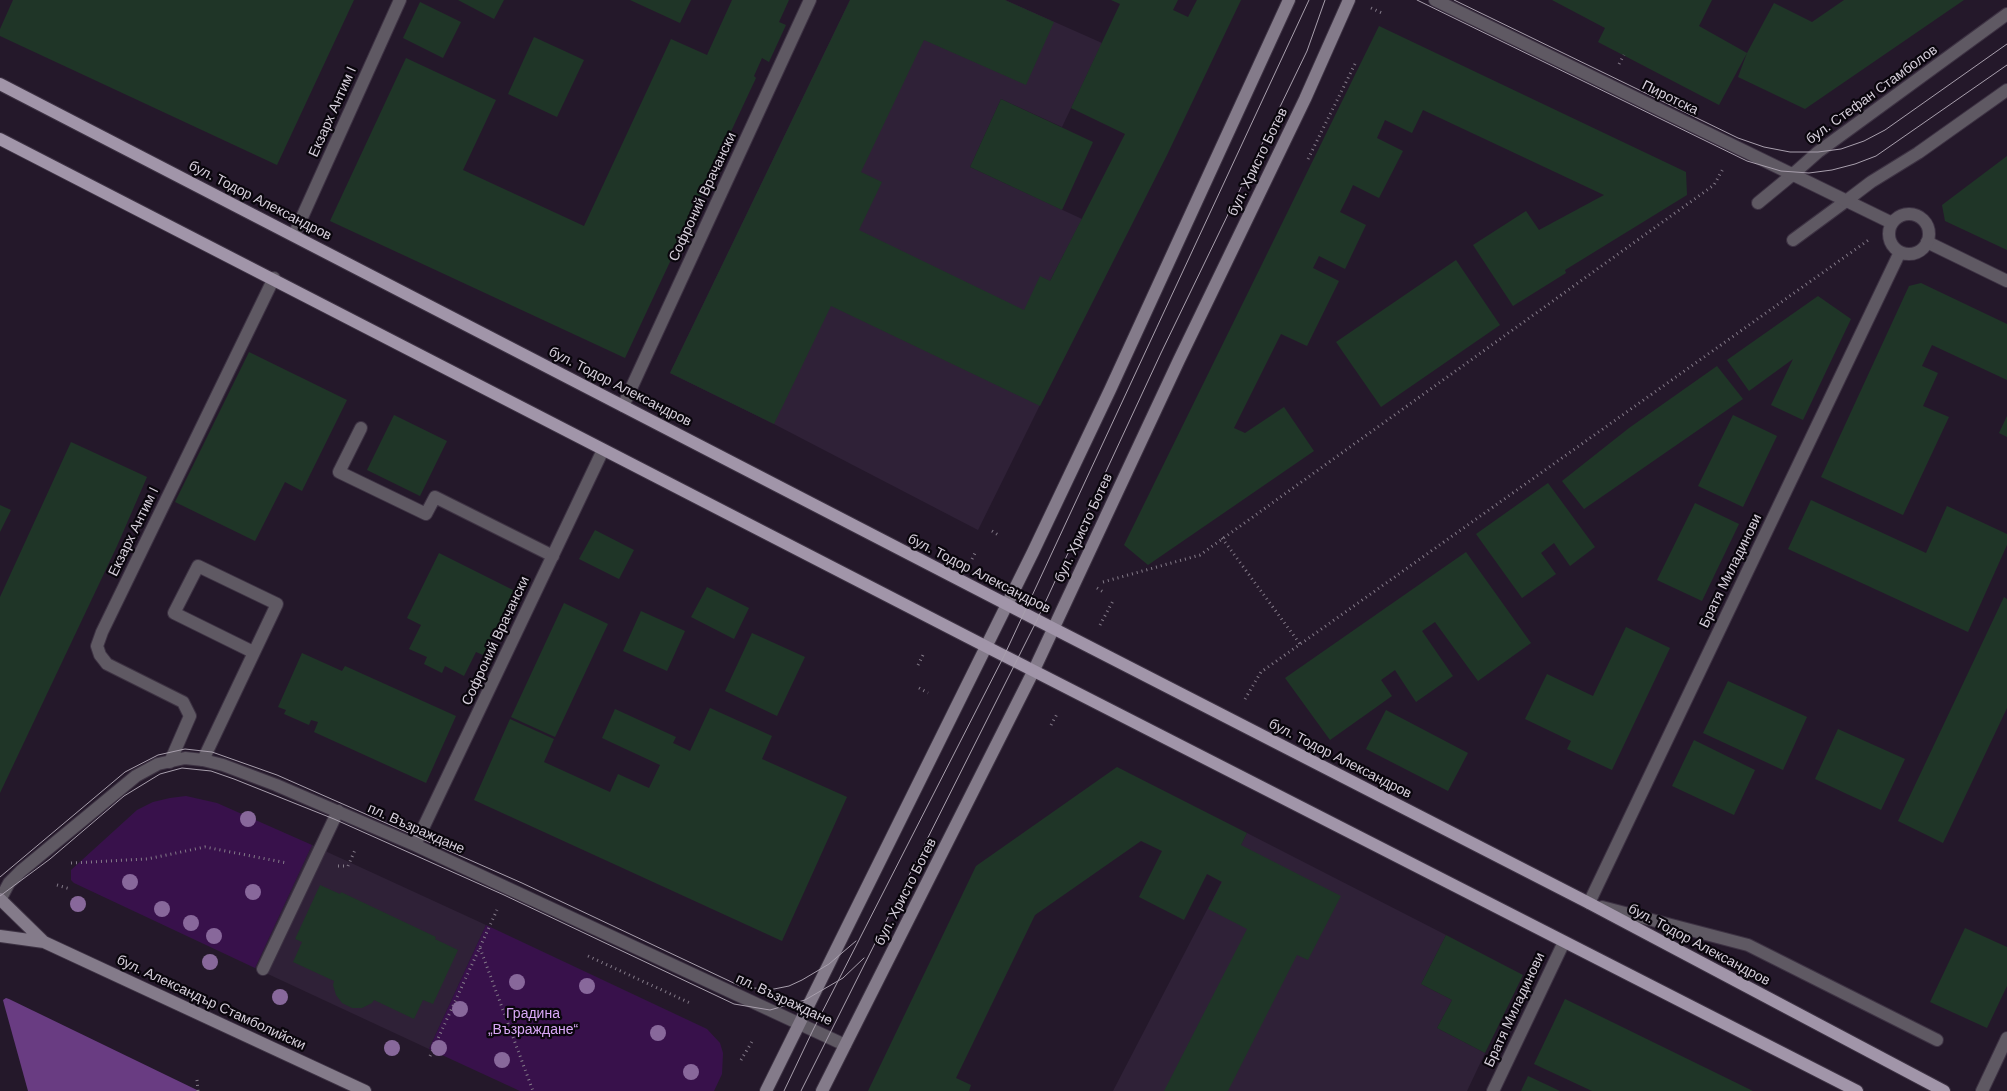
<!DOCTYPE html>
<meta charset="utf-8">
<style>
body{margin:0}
canvas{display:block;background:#24182a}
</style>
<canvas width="2007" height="1091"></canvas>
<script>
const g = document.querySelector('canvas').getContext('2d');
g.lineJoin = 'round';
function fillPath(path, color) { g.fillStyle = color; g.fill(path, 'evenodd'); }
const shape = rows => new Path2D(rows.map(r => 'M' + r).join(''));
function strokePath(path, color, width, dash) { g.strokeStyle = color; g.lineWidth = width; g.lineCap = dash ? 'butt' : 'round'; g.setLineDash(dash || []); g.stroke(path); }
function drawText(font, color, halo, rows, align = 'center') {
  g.font = font + ' Arial,sans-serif'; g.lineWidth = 4.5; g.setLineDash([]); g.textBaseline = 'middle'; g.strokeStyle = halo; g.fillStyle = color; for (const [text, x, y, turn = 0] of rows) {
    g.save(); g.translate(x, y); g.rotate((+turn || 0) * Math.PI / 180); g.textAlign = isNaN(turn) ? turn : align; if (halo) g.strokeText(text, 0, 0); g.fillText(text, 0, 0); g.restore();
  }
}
const built = shape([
 [850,0,1005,0,1102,43,1062,127,1001,99,970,167,1082,219,1050,281,1091,302,978,530,774,424,670,373],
 [1247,833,1446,935,1421,984,1452,1000,1437,1028,1485,1053,1467,1091,1113,1091],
 [312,845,486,925,429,1049,255,968]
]);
const green = shape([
 [186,796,217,803,312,845,255,968,74,883,71,880,71,870,137,810,153,802,170,798],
 [486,925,707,1029,720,1043,723,1053,722,1074,714,1091,520,1091,429,1049]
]);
const forest = shape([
 [6,998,9,999,199,1091,28,1091,4,1004,3,1000]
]);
const building = shape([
 [13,0,354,0,277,165,0,36,0,29],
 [458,0,504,0,494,19],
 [630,0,691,0,680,23],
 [732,0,789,0,779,22,786,25,769,62,762,58,754,76,756,78,625,358,330,221,406,58,496,100,463,170,584,226,671,39,707,55],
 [850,0,1005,0,1054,22,1026,85,924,40,861,172,882,182,859,230,1024,310,1040,276,1050,281,1125,134,1071,108,1120,4,1111,0,1178,0,1173,10,1188,17,1197,0,1241,0,1167,155,1040,406,831,306,774,424,670,373],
 [1552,0,1712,0,1699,26,1747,53,1774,3,1812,22,1844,0,1964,0,1805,109,1738,77,1747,53,1719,105,1598,42,1605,28],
 [420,2,461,22,443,58,403,38],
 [1379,26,1686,172,1687,195,1565,270,1566,273,1513,306,1473,245,1526,211,1539,230,1604,195,1423,110,1412,133,1385,120,1377,138,1403,151,1379,198,1353,185,1348,196,1340,212,1366,225,1345,269,1319,256,1313,268,1339,281,1307,346,1281,334,1234,428,1245,433,1284,407,1314,451,1148,565,1124,545],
 [534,37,584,60,557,117,508,94],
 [1001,99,1093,142,1062,210,970,167],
 [2007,156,2007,250,1945,221,1942,205],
 [1456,260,1500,325,1381,407,1336,342],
 [1921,283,2007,324,2007,380,1932,345,1922,366,1938,373,1923,406,1949,417,1903,515,1821,477,1909,286],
 [1818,296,1851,319,1803,420,1771,405,1793,359,1749,391,1727,360],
 [249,352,347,400,302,491,285,482,255,541,175,502],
 [1717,366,1743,399,1584,509,1562,481,1629,428],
 [394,415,447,441,420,496,367,470],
 [1733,415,1777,436,1743,507,1698,486],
 [2007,416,2007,437,1999,433],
 [71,442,147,477,117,546,0,793,0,597],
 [1548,483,1595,547,1570,566,1554,543,1541,553,1556,574,1522,598,1476,534],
 [1811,500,1926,553,1947,506,2007,534,2007,545,1968,632,1788,549],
 [1695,503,1739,524,1702,601,1657,580],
 [0,505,11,510,0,532],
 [595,530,634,550,619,579,579,559],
 [1466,552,1531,643,1478,681,1435,622,1422,631,1453,676,1416,702,1395,670,1381,680,1392,696,1330,740,1285,678],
 [439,553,515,591,483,655,476,652,464,676,445,666,442,673,424,664,427,657,409,649,421,625,407,618],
 [707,587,749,608,734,639,691,617],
 [2004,597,2007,599,2007,708,1943,843,1898,821],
 [564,603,608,624,555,737,511,717],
 [641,611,685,631,667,671,623,651],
 [1626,627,1670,648,1612,770,1567,749,1571,741,1525,719,1547,674,1593,696],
 [752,633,805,657,777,716,725,691],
 [302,653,342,671,345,666,456,716,426,783,314,732,318,722,311,720,309,725,284,714,286,710,278,707],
 [1728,681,1807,717,1783,770,1703,733],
 [710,708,772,736,762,759,847,797,782,941,474,800,510,719,554,739,544,762,610,792,618,774,649,788,660,765,602,738,615,709,676,737,673,743,690,751],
 [1386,710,1468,753,1448,791,1366,749],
 [1838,729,1905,759,1881,810,1815,779],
 [1694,740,1755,770,1734,815,1672,786],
 [1117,767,1247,833,1241,845,1341,896,1308,960,1297,955,1228,1091,1164,1091,1247,929,1208,909,1222,882,1207,874,1184,920,1139,897,1162,851,1141,841,1035,915,956,1078,971,1085,969,1091,868,1091,976,866],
 [320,885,340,894,341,892,436,937,435,939,458,950,433,1004,423,1000,414,1019,374,1000,372,1003,362,1008,352,1008,342,1003,336,995,333,985,334,981,293,962,302,942,295,939],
 [1965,928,2007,947,2007,986,1987,1028,1930,1002],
 [1446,935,1523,975,1485,1053,1437,1028,1452,1000,1421,984],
 [1565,999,1753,1091,1592,1091,1534,1064],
 [1528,1076,1560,1091,1521,1091]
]);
const path = shape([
 [1371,8,1382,13],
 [1619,64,1624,55],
 [1308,159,1356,62],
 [992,531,1000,536],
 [1222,538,1300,644],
 [972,559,976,551],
 [1103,582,1200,555,1714,185,1724,167],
 [1097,588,1105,593],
 [1100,625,1114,599],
 [918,665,923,655],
 [919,688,928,693],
 [1245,699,1261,672,1870,239],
 [1051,725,1057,714],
 [71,863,147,859,205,847,287,863],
 [338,866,348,866,355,850],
 [57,885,70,889],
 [480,948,533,1091],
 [588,956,690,1003],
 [430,1056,497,910],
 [741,1060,753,1040],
 [197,1080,198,1091]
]);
const service = shape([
 [1758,203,1792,175],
 [1793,240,1846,201],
 [361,428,339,472,426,514,435,497,553,556],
 [203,760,277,604,198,566,174,613,253,652],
 [1602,907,1748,945,1937,1040],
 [263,969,338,811]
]);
const pedestrian = shape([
 [1927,242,2007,281]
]);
const minor = shape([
 [1435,0,1892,223],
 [1792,175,1818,152,2007,14],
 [1846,201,1871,182,1918,153,2007,90],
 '1889 234a20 20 0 1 1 40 0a20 20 0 1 1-40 0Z',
 [294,235,400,0],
 [623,406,810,0],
 [170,762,190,716,183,702,107,664,100,655,97,646,102,632,274,278],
 [415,845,603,450],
 [0,900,9,883,21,871,136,776,158,764,185,758,203,760,223,765,276,785,415,845,845,1045],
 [1589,903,1900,252],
 [1493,1091,1564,942],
 [1982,1091,2007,1038]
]);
const secondary = shape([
 [0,899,44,942],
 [0,936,44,942,365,1091],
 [766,1091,1033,552,1110,390,1289,0],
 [822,1091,1034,670,1179,360,1305,99,1349,0]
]);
const primary = shape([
 [0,84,1037,620,1589,903,1944,1091],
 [0,139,987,647,1857,1091]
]);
const tram = shape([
 [1417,0,1747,161,1781,171,1809,173,1832,170,1855,164,1876,156,2007,65],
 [1454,0,1738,138,1764,147,1790,152,1818,152,1841,149,1864,141,1885,130,2007,44],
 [0,877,125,772,158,755,185,749,212,752,277,775,522,883,740,986,769,990,789,986,802,980,829,964,856,941],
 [0,896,50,859,124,796,160,774,182,768,211,771,234,779,334,819,504,895,734,1004,770,1010,805,1000,843,978,864,958],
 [784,1091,813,1030,1004,656,1309,0],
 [801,1091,1037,620,1161,353,1307,51,1325,0]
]);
const trees = [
 [248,819],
 [130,882],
 [253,892],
 [78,904],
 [162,909],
 [191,923],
 [214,936],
 [210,962],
 [517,982],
 [587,986],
 [280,997],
 [460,1009],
 [658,1033],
 [392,1048],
 [439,1048],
 [502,1060],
 [691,1072]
];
const streetNames = [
 ["бул. Стефан Стамболов",1872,95,-36],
 ["Пиротска",1670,98,26],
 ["Екзарх Антим I",333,112,-66],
 ["бул. Христо Ботев",1258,162,-64],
 ["Софроний Врачански",703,197,-65],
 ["бул. Тодор Александров",260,201,27],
 ["бул. Тодор Александров",620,387,27],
 ["бул. Христо Ботев",1084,528,-65],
 ["Екзарх Антим I",134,532,-64],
 ["Братя Миладинови",1731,571,-64],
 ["бул. Тодор Александров",979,574,27],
 ["Софроний Врачански",496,641,-65],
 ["бул. Тодор Александров",1340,759,27],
 ["пл. Възраждане",416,829,24],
 ["бул. Христо Ботев",906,892,-63],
 ["бул. Тодор Александров",1699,945,28],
 ["пл. Възраждане",784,1000,25],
 ["бул. Александър Стамболийски",211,1003,25],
 ["Братя Миладинови",1515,1010,-65]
];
const parkNames = [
 ["Градина",533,1014],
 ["„Възраждане“",533,1030]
];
fillPath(built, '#2f2137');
fillPath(green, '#38114b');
fillPath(forest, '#693c82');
fillPath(building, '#1f3527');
strokePath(service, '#3d3243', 14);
strokePath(pedestrian, '#3d3243', 14);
strokePath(minor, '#3d3243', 14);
strokePath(secondary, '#3d3243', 14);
strokePath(primary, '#3d3243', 14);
strokePath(path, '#847b89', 3, [1, 4]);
strokePath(service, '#5f5963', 12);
strokePath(pedestrian, '#5f5963', 12);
strokePath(minor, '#5f5963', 12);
strokePath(secondary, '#847b8a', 12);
strokePath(primary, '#a195a9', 12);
strokePath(tram, '#a89fad', 1);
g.fillStyle = '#88689b';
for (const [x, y] of trees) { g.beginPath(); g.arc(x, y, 8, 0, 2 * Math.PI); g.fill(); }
drawText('14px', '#d6cfdb', '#0a060d', streetNames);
drawText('14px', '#daa9f7', '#0a060d', parkNames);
</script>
